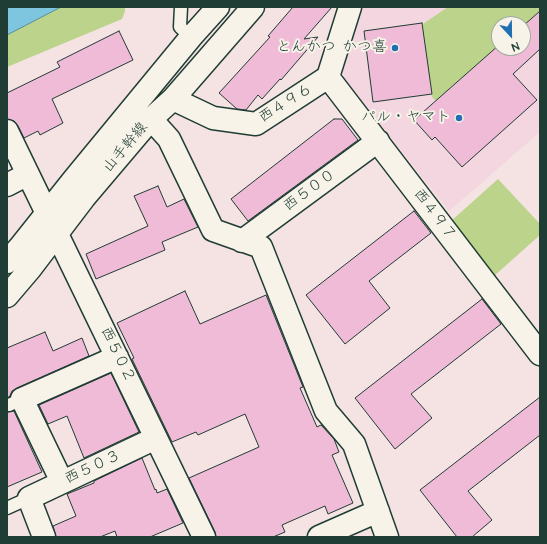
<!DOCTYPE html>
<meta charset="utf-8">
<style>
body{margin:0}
#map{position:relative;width:547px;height:544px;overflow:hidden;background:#f5e2e3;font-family:"Architects Daughter",sans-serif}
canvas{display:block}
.frame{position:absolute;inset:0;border:8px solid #1f3d34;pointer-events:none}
.north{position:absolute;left:491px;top:16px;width:40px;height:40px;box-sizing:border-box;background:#f7f3e8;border:1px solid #a1aaa0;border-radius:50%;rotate:158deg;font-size:11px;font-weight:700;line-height:16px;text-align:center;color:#1f3d34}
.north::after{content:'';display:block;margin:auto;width:14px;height:18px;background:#1f6fb2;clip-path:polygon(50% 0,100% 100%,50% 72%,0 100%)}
</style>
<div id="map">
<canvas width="547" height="544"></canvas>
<div class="frame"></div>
<div class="north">N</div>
</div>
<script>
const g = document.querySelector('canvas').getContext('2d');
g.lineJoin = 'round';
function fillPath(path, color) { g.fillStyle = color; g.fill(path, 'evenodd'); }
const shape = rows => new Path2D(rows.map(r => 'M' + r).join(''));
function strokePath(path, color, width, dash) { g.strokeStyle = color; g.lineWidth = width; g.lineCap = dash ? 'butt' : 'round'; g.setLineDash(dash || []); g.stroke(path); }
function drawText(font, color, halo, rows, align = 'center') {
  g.font = font + ' "Architects Daughter","Klee One",sans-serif'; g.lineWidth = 4; g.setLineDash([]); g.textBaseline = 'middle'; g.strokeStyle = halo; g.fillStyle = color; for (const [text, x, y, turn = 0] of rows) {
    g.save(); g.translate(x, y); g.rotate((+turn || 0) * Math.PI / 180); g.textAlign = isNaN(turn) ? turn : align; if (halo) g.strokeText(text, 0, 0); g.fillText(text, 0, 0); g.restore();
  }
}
const built = shape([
 [362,7,540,7,540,132,449,211,344,79,342,63,347,57],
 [499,24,523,24,523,48,499,48]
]);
const green = shape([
 [7,7,125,7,125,11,122,19,7,67],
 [448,7,540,7,540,11,523,26,523,24,499,24,499,45,436,101,432,97,422,26,423,24],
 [498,179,540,224,540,235,494,276,450,222]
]);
const water = shape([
 [7,7,61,7,7,35,7,7]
]);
const building = shape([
 [293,7,332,7,304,39,318,37,281,80,280,79,262,99,258,95,246,110,237,109,219,93,270,37,268,36,293,7],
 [540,11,540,49,513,74,537,100,462,167,435,137,432,140,414,120,499,45,499,48,523,48,523,26,540,11],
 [422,23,432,94,373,102,364,31,422,23],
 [119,31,133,60,52,99,63,123,40,135,38,131,24,138,18,126,14,121,7,119,7,93,60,67,57,62,119,31],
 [334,119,342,119,358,140,248,221,231,199,334,119],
 [158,186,167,207,184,199,198,227,162,242,165,250,96,279,86,254,148,226,134,196,158,186],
 [414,211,431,233,369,281,390,308,345,344,306,295,414,211],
 [185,291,200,324,266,295,303,387,300,388,317,427,321,425,334,439,339,452,332,455,353,503,328,514,325,506,282,525,285,532,273,537,216,537,215,532,189,478,259,447,245,414,198,435,196,432,172,442,132,359,134,358,117,323,185,291],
 [482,299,501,324,411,394,432,418,395,449,355,398,482,299],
 [45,332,53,351,82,338,89,356,17,388,12,391,10,396,7,398,7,348,45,332],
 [111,373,139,432,84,458,67,416,48,424,39,405,111,373],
 [540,397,540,435,468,491,492,520,472,537,457,537,420,490,540,397],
 [14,411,42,472,7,487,7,412,14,411],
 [142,458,155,490,156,489,157,493,167,489,183,523,150,537,117,537,115,531,100,537,56,537,53,526,76,516,67,494,94,483,94,481,142,458]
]);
const lane = shape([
 [181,7,180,27,191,37],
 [9,405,22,399],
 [7,508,29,498]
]);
const street = shape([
 [328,77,540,354],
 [173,99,213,118,256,124,328,77,350,7],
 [151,119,169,139,213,230,261,247,326,411,354,444,387,537],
 [7,131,204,537],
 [7,185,28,174],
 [242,241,378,141],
 [7,262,19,248,74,179,191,37,218,7],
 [7,296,30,269,84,198,151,119,173,99,253,7],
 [62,482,22,399,117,357],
 [44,537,29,498,156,438],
 [319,537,378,511]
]);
const markers = [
 [395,48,4,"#1f6fb2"],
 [459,118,4,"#1f6fb2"]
];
const poiNames = [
 ["とんかつ かつ喜",387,48],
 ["パル・ヤマト",451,118]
];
const streetNames = [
 ["西４９６",286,104,-32],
 ["山手幹線",126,148,-50],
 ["西５００",310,191,-36],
 ["西４９７",434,215,53],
 ["西５０２",117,355,64],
 ["西５０３",93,468,-25]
];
fillPath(built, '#f3d6df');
fillPath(green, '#bbd38a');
fillPath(water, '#7ec5df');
strokePath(water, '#588f9b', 1);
fillPath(building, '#efbbd7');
strokePath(building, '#1f3d34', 1);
strokePath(lane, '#1f3d34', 15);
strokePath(street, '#1f3d34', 25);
strokePath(lane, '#f7f3e8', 12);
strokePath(street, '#f7f3e8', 22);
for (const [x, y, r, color] of markers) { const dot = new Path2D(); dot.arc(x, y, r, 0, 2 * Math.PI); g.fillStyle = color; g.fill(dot); strokePath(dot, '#f7f3e8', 1.5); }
drawText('15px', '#1f3d34', '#f7f3e8', poiNames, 'right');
drawText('15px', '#1f3d34', '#f7f3e8', streetNames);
</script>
